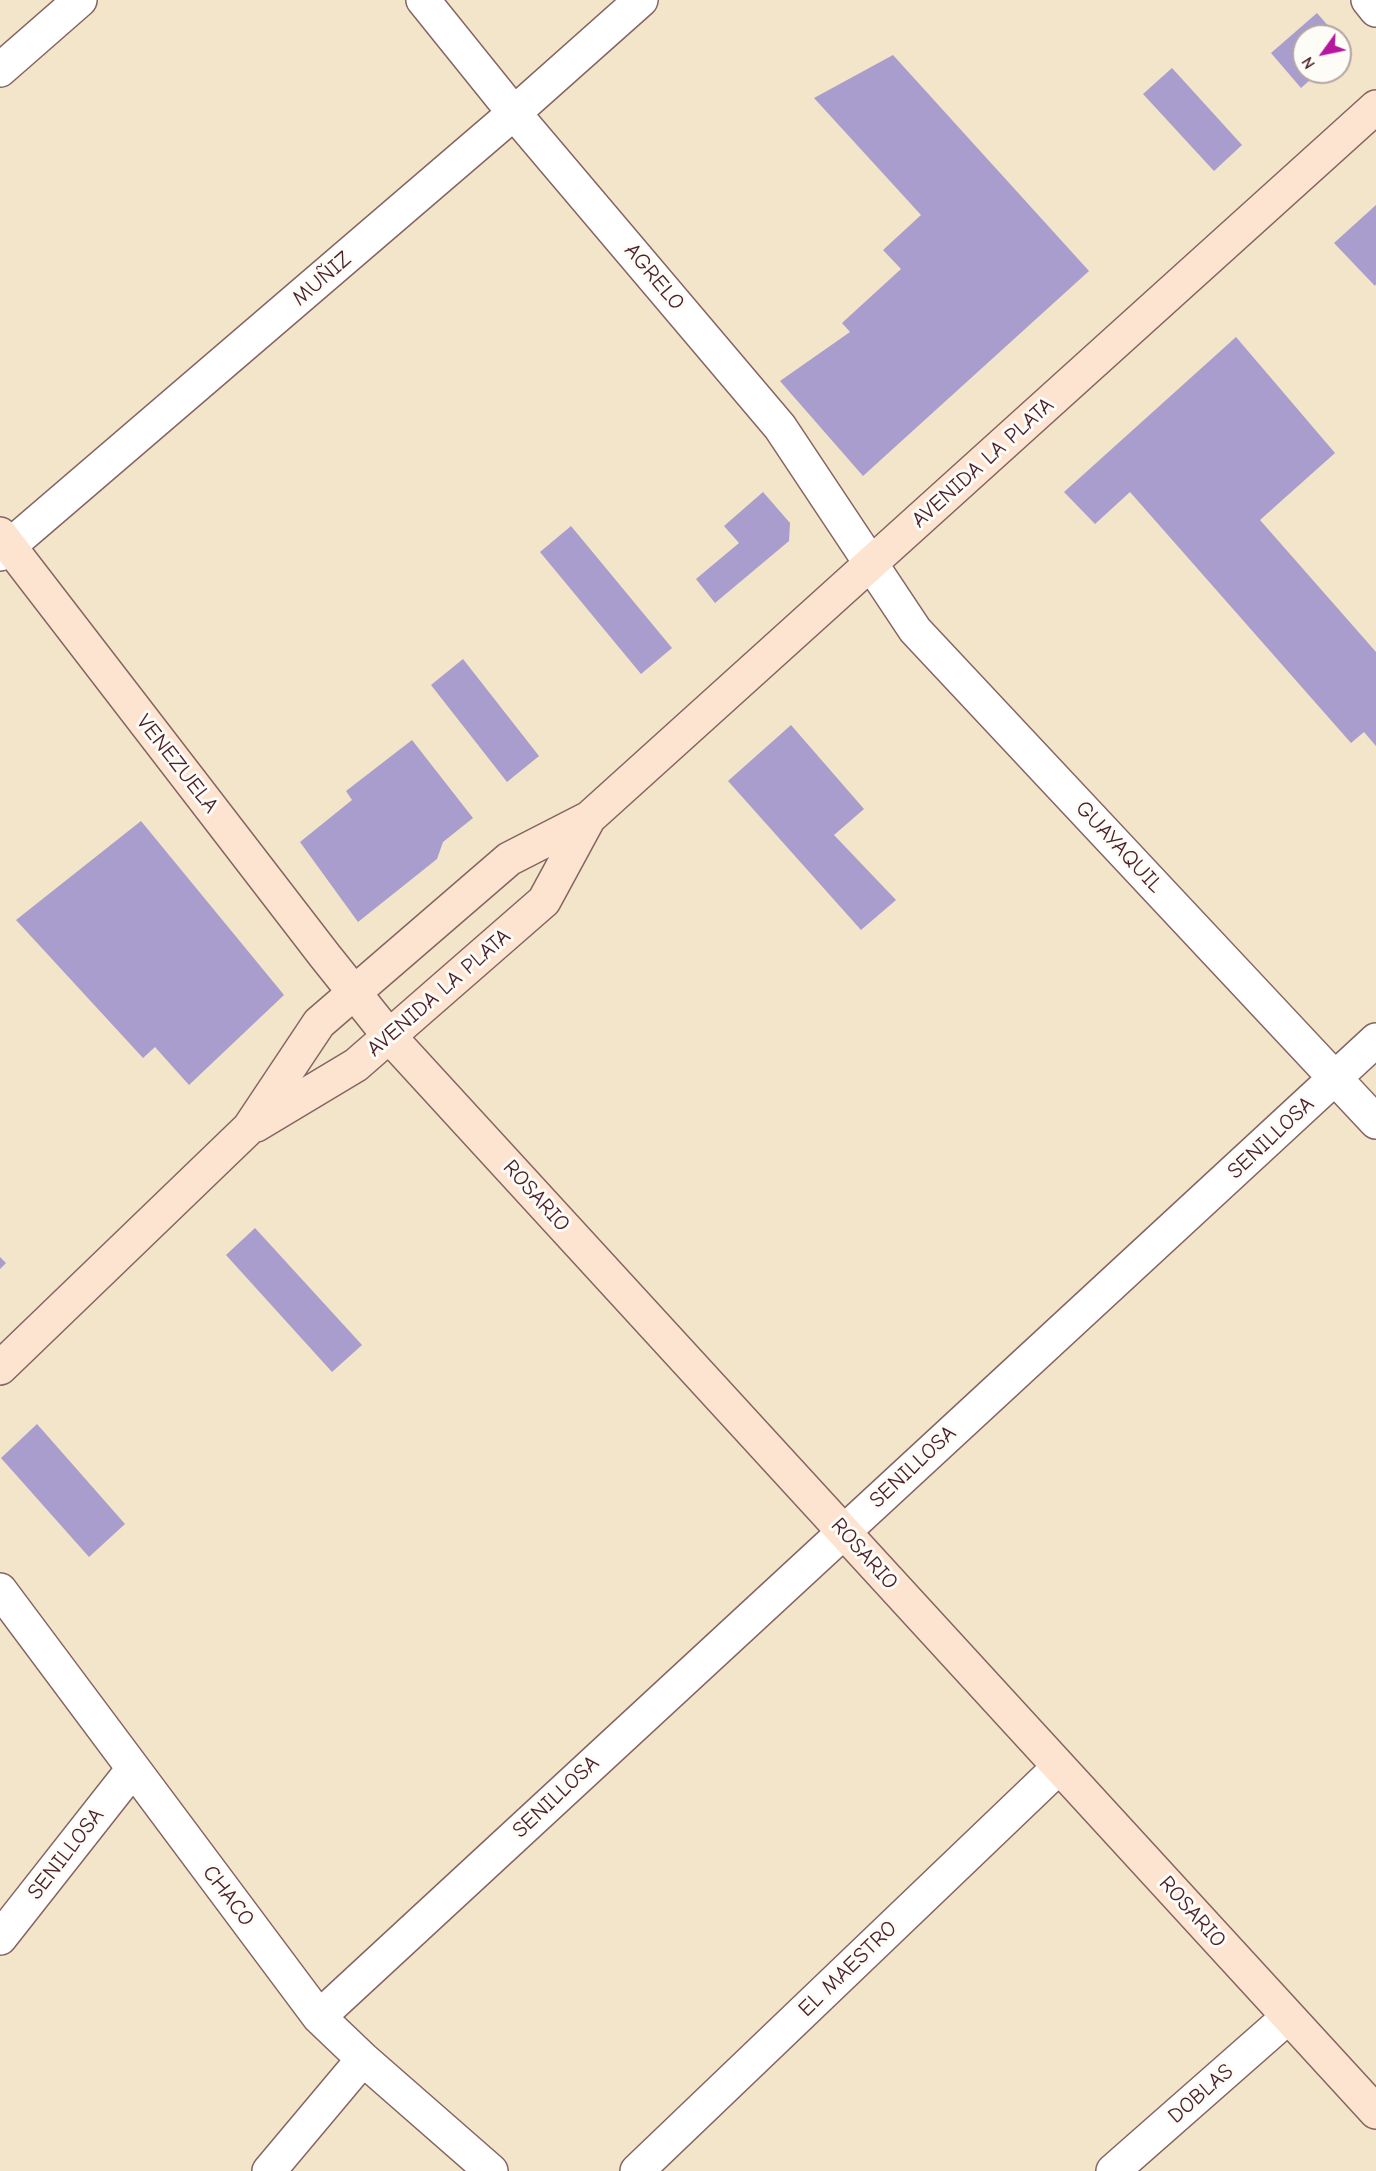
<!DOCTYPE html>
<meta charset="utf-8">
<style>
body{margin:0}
#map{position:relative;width:1376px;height:2171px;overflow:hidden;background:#f2e5ca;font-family:"Comic Neue",sans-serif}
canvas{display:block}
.north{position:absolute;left:1292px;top:24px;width:60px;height:60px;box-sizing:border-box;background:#fdfcf7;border:2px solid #b5a4a5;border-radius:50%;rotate:237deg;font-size:16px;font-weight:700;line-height:24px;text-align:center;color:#4a1f2b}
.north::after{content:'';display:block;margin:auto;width:21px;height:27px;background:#b5179e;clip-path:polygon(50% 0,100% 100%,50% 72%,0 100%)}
</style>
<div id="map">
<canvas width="1376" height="2171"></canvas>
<div class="north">N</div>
</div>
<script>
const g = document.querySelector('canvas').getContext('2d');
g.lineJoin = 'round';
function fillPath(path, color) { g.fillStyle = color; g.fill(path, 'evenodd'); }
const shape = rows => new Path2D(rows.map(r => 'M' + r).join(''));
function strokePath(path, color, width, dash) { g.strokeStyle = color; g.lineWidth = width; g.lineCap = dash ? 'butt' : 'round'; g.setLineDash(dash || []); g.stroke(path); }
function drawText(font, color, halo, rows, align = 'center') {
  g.font = font + ' "Comic Neue",sans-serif'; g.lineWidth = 6; g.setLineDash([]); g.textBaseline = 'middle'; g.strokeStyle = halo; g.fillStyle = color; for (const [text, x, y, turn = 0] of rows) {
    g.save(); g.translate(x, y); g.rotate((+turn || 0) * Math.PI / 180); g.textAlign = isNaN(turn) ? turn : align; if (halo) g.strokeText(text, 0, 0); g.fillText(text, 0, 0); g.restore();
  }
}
const building = shape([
 [1317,13,1337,36,1304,36,1304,72,1319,72,1301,88,1271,53],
 [893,55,1089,271,863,476,780,381,850,332,842,323,901,269,883,250,921,215,814,98],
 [1172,68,1242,145,1214,171,1143,94],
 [1376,205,1376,284,1375,286,1334,243],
 [1236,337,1335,453,1260,520,1376,652,1376,746,1364,732,1351,743,1130,492,1095,524,1064,492],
 [763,492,790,523,789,541,715,603,696,579,739,543,724,526],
 [571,526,672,648,641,674,540,552],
 [463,659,539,756,507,782,431,685],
 [791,725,864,809,834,835,896,900,861,930,728,781],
 [412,740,473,818,443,842,437,859,358,922,300,842,352,800,346,791],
 [141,821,284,995,189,1085,155,1047,143,1058,16,920],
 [255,1228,362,1345,332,1372,226,1255],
 [0,1257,6,1263,0,1269],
 [37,1424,125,1524,89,1557,1,1458]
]);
const street = shape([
 [423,0,514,113,780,427,915,630,1376,1122],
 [1368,0,1376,10],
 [0,70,80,0],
 [0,554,514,113,641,0],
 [0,1590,319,2017,363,2059,491,2171],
 [0,1938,133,1769],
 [319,2017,1376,1040],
 [269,2171,363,2059],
 [637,2171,1059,1767],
 [1113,2171,1288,2017]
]);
const secondary = shape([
 [0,534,325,956,389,1036,1376,2112],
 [256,1125,356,1065,544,901,589,818],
 [0,1368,249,1128,319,1023,509,859,589,818,1376,107]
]);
const streetNames = [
 ["AGRELO",654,277,50],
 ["MUÑIZ",322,279,-41],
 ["AVENIDA LA PLATA",983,463,-42],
 ["VENEZUELA",177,764,52],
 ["GUAYAQUIL",1119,847,47],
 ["AVENIDA LA PLATA",439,993,-41],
 ["SENILLOSA",1271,1138,-43],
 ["ROSARIO",536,1196,48],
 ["SENILLOSA",913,1467,-43],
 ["ROSARIO",864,1554,48],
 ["SENILLOSA",556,1797,-43],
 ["SENILLOSA",66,1854,-52],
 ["CHACO",228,1896,53],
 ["ROSARIO",1192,1912,48],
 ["EL MAESTRO",848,1969,-44],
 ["DOBLAS",1201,2094,-41]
];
fillPath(building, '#a89dcd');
strokePath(street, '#856463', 36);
strokePath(secondary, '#856463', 36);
strokePath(street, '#fff', 33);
strokePath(secondary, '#fde4d1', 33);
drawText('22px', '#4a1f2b', '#fdfcf7', streetNames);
</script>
